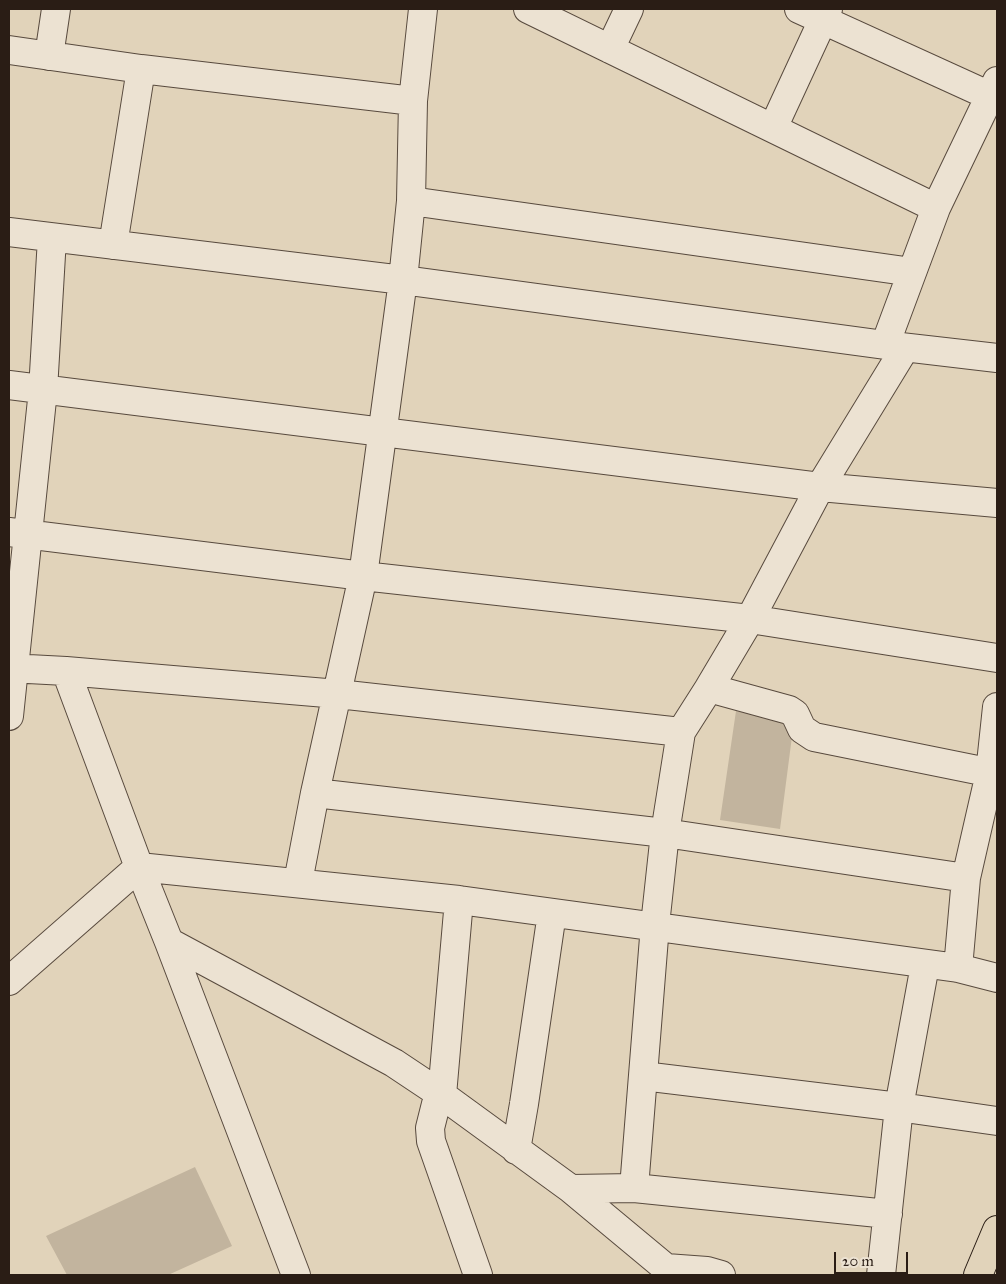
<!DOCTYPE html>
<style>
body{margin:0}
#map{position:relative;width:1006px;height:1284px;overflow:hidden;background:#e1d3ba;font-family:"IM FELL Great Primer",serif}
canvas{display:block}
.frame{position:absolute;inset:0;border:10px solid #2a1d15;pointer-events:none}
.scale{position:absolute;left:834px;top:1252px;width:74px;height:22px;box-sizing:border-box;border:2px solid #2a1d15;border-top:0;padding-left:6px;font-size:15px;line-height:18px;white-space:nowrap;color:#2a1d15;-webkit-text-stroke:4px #ece2d2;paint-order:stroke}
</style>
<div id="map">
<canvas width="1006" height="1284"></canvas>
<div class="frame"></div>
<div class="scale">20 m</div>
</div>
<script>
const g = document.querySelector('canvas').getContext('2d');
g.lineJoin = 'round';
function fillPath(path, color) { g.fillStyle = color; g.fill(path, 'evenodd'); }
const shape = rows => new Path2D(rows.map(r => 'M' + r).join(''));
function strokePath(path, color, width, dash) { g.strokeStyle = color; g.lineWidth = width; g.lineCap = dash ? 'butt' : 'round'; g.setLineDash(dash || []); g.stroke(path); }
const green = shape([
 [736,711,794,721,780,829,720,820],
 [195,1167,232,1246,168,1275,67,1275,46,1236]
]);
const street = shape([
 [528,9,936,208],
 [799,9,990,96],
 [610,49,629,9],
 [9,50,141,69,413,101],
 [49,56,56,9],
 [773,128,828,9],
 [411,201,912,272],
 [9,232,403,280,885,345,997,358],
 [113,245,141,69],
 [885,345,936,208,997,81],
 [9,385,820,487,997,503],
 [9,532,363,576,750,619,997,658],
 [9,668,66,671,338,694,681,732],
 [66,671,139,867,169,942,296,1275],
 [709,688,789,710,795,714,802,729,814,737,997,774],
 [9,716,43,390,52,238],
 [315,793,665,833,966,878],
 [298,882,315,793,363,576,403,280,411,201,413,101,423,9],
 [459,900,442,1095,436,1104,430,1128,431,1141,478,1275],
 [169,942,394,1063,442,1095,571,1189,666,1268,707,1271,721,1275],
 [958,968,966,878,990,773,997,707],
 [9,981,139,867,459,900,958,968,997,978],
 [643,1076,899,1107,997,1121],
 [516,1150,524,1104,552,913],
 [634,1188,655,925,665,833,681,732,709,688,750,619,820,487,905,348],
 [571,1189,634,1188,888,1214],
 [881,1275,899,1107,925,965]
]);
const primary = shape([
 [978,1275,997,1230]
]);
fillPath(green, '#c2b49e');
strokePath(street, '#584a3e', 30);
strokePath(primary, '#2a1d15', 30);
strokePath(street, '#ece2d2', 28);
strokePath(primary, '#e1d3ba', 28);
</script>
